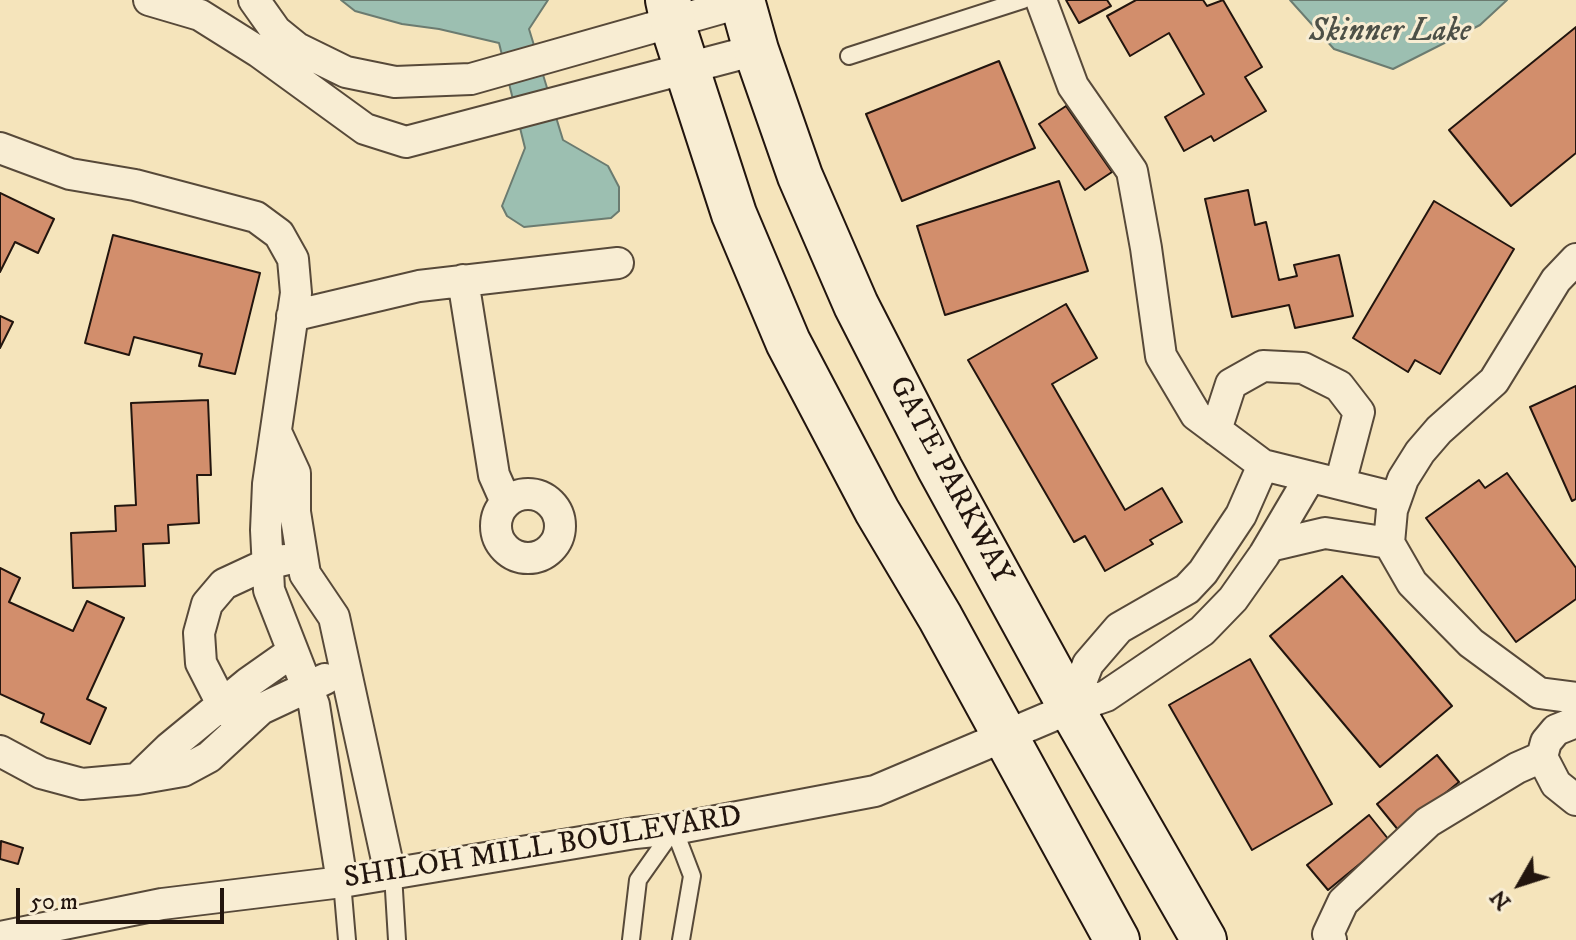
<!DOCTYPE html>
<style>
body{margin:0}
#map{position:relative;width:1576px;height:940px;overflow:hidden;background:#f5e4bb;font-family:"IM FELL DW Pica",serif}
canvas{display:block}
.north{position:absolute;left:1480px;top:844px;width:80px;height:80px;-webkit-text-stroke:6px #f8edd3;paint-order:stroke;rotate:231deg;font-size:22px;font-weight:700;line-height:32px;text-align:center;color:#22150e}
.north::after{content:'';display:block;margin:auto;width:28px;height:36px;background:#22150e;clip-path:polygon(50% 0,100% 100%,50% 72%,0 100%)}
.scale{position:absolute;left:16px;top:888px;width:208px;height:36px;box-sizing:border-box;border:4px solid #22150e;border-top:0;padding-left:10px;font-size:24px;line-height:28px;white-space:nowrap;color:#22150e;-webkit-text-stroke:6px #f8edd3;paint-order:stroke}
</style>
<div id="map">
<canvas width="1576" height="940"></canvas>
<div class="north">N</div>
<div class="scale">50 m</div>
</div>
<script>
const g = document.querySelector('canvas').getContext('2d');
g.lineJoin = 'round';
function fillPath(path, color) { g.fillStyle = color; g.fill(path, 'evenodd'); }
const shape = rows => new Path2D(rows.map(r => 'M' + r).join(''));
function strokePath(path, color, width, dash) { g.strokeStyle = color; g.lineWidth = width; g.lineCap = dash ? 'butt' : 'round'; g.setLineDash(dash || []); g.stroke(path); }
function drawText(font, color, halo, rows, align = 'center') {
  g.font = font + ' "IM FELL DW Pica",serif'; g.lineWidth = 6; g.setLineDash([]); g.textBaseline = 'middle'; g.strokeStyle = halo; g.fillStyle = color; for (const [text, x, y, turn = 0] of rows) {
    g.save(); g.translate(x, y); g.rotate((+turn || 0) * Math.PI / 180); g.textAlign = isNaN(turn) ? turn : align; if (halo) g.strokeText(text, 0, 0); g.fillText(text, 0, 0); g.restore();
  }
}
const water = shape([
 [341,0,548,0,529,29,563,140,608,166,619,187,619,211,611,218,524,227,507,216,502,206,525,148,499,43,439,29,402,24,355,11,341,0],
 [1290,0,1507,0,1480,25,1393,69,1334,49,1290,0]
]);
const building = shape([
 [1066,0,1107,0,1111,6,1079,23,1066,0],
 [1136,0,1203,0,1207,6,1223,0,1262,67,1245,77,1266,111,1214,141,1211,136,1184,151,1165,117,1204,94,1169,33,1130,56,1107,16,1136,0],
 [1576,27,1576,153,1511,206,1449,130,1576,27],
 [999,61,1035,148,902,201,866,114,999,61],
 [1066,106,1112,172,1085,190,1039,124,1066,106],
 [1059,181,1088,271,945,315,917,226,1059,181],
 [1248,190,1255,225,1266,222,1279,280,1297,276,1294,265,1339,255,1353,316,1295,328,1289,305,1232,317,1205,199,1248,190],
 [0,193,54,219,38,253,15,242,0,272,0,193],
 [1434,201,1514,249,1440,374,1415,360,1408,372,1353,338,1434,201],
 [113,235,260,273,235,374,199,366,202,354,134,337,129,355,85,343,113,235],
 [1066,304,1097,358,1052,384,1125,510,1162,488,1182,522,1150,540,1153,544,1105,571,1085,536,1074,542,968,360,1066,304],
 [0,316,13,322,0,348,0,316],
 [1576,386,1576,499,1572,501,1530,407,1576,386],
 [208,400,211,475,197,475,199,523,168,525,169,543,143,544,145,586,73,588,71,533,116,531,115,506,136,505,131,403,208,400],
 [1507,473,1576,568,1576,599,1516,642,1426,518,1479,480,1485,488,1507,473],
 [0,568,20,578,9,602,73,631,87,601,124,618,87,699,106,708,90,744,41,722,44,714,0,694,0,568],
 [1342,576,1452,706,1380,767,1270,636,1342,576],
 [1250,659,1332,804,1252,850,1169,705,1250,659],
 [1437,755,1459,782,1399,831,1377,804,1437,755],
 [1369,815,1389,840,1328,890,1307,865,1369,815],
 [1,841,23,848,18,864,0,859,1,841]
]);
const lane = shape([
 [849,56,1023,0],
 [674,829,692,876,681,940],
 [393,874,397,940],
 [342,882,347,940],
 [631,940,638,880,674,829]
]);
const street = shape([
 [149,0,200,15,259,52,365,129,406,142,756,50],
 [254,0,276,31,297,48,346,72,395,82,471,79,743,2],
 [1041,0,1073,86,1132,171,1146,248,1161,356,1196,415,1263,465,1396,498],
 [0,148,70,174,135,185,256,217,279,234,293,259,296,293,268,484,266,530,269,590,314,705,342,882],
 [1576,259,1556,280,1494,381,1439,430,1420,452,1403,479,1392,510,1389,543,1412,583,1471,643,1539,693,1576,698],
 [463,280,494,475,506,502],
 [292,316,419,286,618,263],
 [1216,430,1231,384,1263,366,1303,368,1339,386,1359,412,1340,484],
 [277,434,295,473,295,512,305,574,334,617,390,874],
 '496 526a32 32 0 1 1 64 0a32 32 0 1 1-64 0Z',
 [1270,546,1325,533,1389,543],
 [1071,708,1088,664,1119,628,1187,589,1203,572,1241,515,1263,465],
 [1576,722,1556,730,1546,742,1542,757,1556,784,1576,800],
 [242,726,222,704,201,663,199,633,207,604,224,584,267,564,284,560],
 [0,751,41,773,82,784,137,779,183,771,209,757,261,709,325,679],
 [137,779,169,748,248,683,292,652],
 [0,937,162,904,342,882,635,833,674,829,875,791,1071,708,1106,696,1202,631,1233,599,1264,555,1310,477],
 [1331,940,1328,934,1343,902,1428,822,1517,768,1542,757]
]);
const secondary = shape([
 [668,0,675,32,734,214,788,342,877,511,940,617,1117,940],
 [742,0,756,50,800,176,856,305,940,469,1071,708,1204,940]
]);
const streetNames = [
 ["GATE PARKWAY",949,481,62],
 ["SHILOH MILL BOULEVARD",543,849,-9]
];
const waterNames = [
 ["Skinner Lake",1390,33]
];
fillPath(water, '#9cbfb1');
strokePath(water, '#6b7b70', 2);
fillPath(building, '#d28e6c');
strokePath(building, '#22150e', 2);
strokePath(lane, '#574939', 20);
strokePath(street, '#574939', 34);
strokePath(secondary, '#22150e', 48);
strokePath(lane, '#f8edd3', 16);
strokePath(street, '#f8edd3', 30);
strokePath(secondary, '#f8edd3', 44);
drawText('30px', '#22150e', '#f8edd3', streetNames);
drawText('italic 32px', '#4d5047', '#f8edd3', waterNames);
</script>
